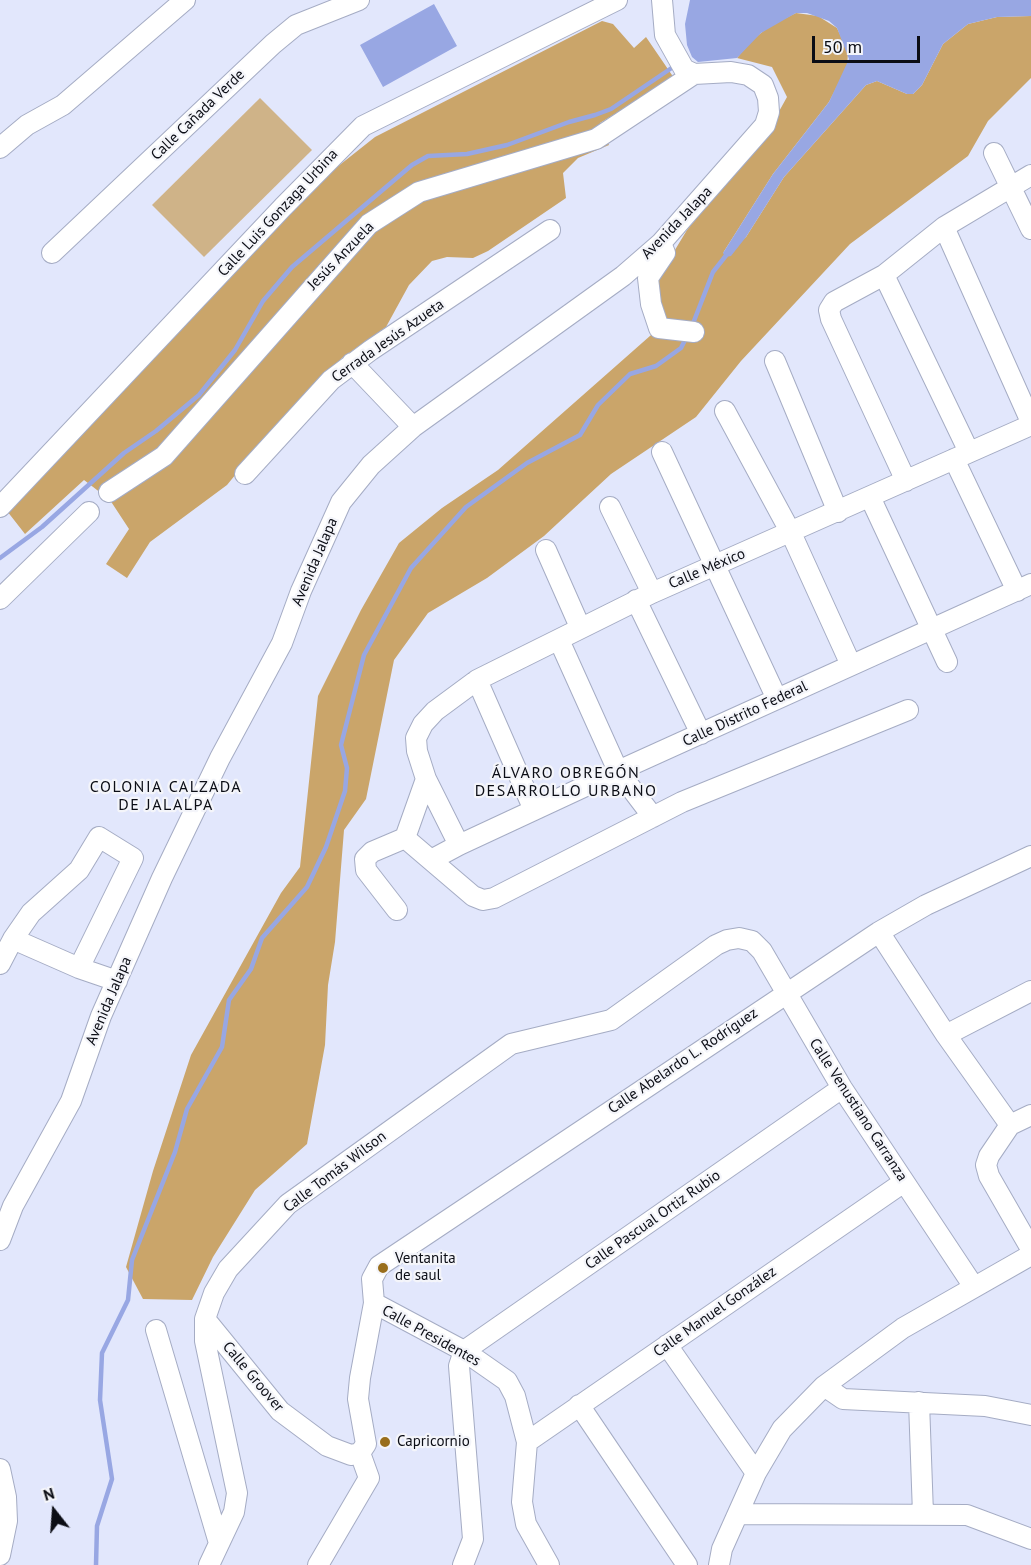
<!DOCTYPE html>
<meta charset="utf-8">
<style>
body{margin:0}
#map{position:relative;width:1031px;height:1565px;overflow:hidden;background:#e2e7fc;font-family:"PT Sans",sans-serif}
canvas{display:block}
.north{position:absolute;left:24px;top:1481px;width:60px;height:60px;-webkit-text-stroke:4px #f4f5fa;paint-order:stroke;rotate:343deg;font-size:16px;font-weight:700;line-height:24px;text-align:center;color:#0b0d15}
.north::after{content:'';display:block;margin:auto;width:21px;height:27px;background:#0b0d15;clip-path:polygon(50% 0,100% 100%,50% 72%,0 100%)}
.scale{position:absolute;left:812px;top:36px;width:108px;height:27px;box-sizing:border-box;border:3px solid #0b0d15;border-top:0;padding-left:8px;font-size:18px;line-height:21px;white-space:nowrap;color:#0b0d15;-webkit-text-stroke:4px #f4f5fa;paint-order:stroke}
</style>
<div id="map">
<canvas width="1031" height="1565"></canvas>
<div class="north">N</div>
<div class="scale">50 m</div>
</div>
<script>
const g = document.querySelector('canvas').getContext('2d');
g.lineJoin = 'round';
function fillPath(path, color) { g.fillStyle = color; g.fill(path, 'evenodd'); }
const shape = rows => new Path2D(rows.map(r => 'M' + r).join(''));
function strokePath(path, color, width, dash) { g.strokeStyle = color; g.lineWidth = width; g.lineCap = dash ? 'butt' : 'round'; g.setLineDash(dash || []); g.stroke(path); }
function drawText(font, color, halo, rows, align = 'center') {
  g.font = font + ' "PT Sans",sans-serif'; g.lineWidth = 4.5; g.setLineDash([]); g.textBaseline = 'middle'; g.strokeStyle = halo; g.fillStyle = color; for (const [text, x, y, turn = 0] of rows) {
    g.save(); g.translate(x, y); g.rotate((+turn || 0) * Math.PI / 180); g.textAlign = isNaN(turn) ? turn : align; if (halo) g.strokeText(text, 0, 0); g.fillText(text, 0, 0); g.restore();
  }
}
const green = shape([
 [260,98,312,150,204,257,152,205]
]);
const forest = shape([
 [796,13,818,16,837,28,848,52,847,67,829,102,773,174,723,253,746,237,784,177,866,85,877,81,907,94,913,94,922,85,943,44,968,24,997,17,1031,16,1031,78,988,121,968,156,850,244,741,361,696,417,611,474,544,536,487,578,428,613,394,660,366,799,344,830,335,942,328,985,325,1045,307,1144,255,1190,213,1257,192,1300,143,1299,126,1267,153,1171,191,1055,281,893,300,867,318,696,361,610,399,543,442,508,498,470,659,328,655,283,687,230,767,133,787,97,772,67,737,58,751,41,771,25],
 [602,21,613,24,634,48,646,37,674,78,600,123,609,145,578,158,563,173,566,198,488,251,473,258,447,257,432,261,409,285,386,327,342,358,281,419,227,485,150,542,127,578,106,564,129,529,110,500,84,480,25,534,7,511,196,306,327,175,375,137]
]);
const water = shape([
 [690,0,1031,0,1031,16,997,17,968,24,943,44,922,85,913,94,907,94,877,81,866,85,784,177,746,237,731,256,725,257,723,253,773,174,829,102,849,59,837,28,829,21,807,13,796,13,761,33,737,58,698,62,692,57,687,45,685,24],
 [434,4,457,46,383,87,360,45]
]);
const stream = shape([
 [692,326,713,272,728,253],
 [0,558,42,527,124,453,156,431,199,395,235,350,263,301,292,267,412,165,428,156,467,154,507,145,569,122,595,115,611,109,676,65],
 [96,1565,97,1526,112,1479,100,1400,102,1353,128,1300,132,1260,175,1152,187,1109,222,1047,229,1000,251,969,262,938,307,887,326,847,345,791,347,768,341,745,364,655,411,568,466,507,527,463,580,435,598,405,630,374,656,366,681,348,687,336]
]);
const minor = shape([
 [0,148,27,125,63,105,185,0],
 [994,153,1031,229],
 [944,227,1031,422],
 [661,243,665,253,648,278,651,304,659,328,694,332],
 [52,253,273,44,296,25,359,0],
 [884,275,969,452],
 [775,361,838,512],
 [352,363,413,427],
 [725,411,791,533,851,665],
 [662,452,777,699],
 [954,459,1017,591],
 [245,474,331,380,371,350,550,230],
 [906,481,831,319,829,310,834,302,884,275,944,227,1031,175],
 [109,492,164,456,369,224,419,192,596,139,694,74],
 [870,497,947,662],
 [0,507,283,207,363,126,617,0],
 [610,507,652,593],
 [546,550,580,627],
 [0,599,89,512],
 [636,600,701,734],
 [559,640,618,771,653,817],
 [477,680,534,810],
 [405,838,473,896,483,900,494,898,682,802,908,710],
 [405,838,426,779],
 [459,845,426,779,417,751,416,738,423,724,435,711,477,680,652,593,1031,425],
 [431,860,459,845,618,771,1031,584],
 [397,910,366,870,365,859,372,852,405,838],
 [879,932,946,1035,1010,1125],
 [13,939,79,968,117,981],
 [0,964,13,939,31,913,79,870,99,837,133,858,79,968],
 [946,1035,1031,991],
 [1031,1115,1010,1125,989,1156,986,1165,989,1176,1031,1249],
 [0,1240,13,1206,71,1101,101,1016,162,878,220,758,282,643,301,591,341,502,371,465,413,427,623,276,661,243,765,125,769,112,768,98,763,85,748,75,731,72,694,74,684,69,665,35,662,0],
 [374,1303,464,1351,507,1381,515,1396,527,1442,522,1502,526,1524,549,1565],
 [205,1319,280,1411,327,1446,351,1455,360,1453,366,1444,358,1399,360,1378,374,1303,372,1279,379,1266,879,932,926,905,1031,856],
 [156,1330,219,1543],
 [667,1345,756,1473],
 [824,1386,843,1399,985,1406,1031,1415],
 [919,1402,923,1514],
 [579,1405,687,1565],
 [527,1442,904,1182],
 [0,1469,6,1497,7,1521,0,1555],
 [738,1514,967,1515,1031,1539],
 [209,1565,234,1512,237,1493,205,1341,205,1319,214,1293,228,1269,288,1204,511,1044,611,1020,716,945,727,940,739,938,752,941,762,951,842,1088,974,1287],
 [318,1565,369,1478,360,1453],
 [463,1565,473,1539,459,1366,464,1351,842,1088],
 [719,1565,722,1549,756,1473,782,1429,824,1386,903,1328,1031,1255]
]);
const markers = [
 [383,1268,6,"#996e1c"],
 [385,1442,6,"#996e1c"]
];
const streetNames = [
 ["Calle Cañada Verde",198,115,-44],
 ["Calle Luis Gonzaga Urbina",278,213,-47],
 ["Avenida Jalapa",677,223,-46],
 ["Jesús Anzuela",341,256,-46],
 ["Cerrada Jesús Azueta",388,341,-35],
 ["Avenida Jalapa",315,562,-67],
 ["Calle México",707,569,-23],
 ["Calle Distrito Federal",745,714,-25],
 ["Avenida Jalapa",109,1001,-67],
 ["Calle Abelardo L. Rodríguez",683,1061,-34],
 ["Calle Venustiano Carranza",858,1110,57],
 ["Calle Tomás Wilson",335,1172,-37],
 ["Calle Pascual Ortiz Rubio",653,1220,-35],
 ["Calle Manuel González",715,1312,-35],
 ["Calle Presidentes",431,1336,29],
 ["Calle Groover",253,1377,50]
];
const poiNames = [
 ["Ventanita",395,1259],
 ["de saul",395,1276],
 ["Capricornio",397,1442]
];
const neighbourhoodNames = [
 ["ÁLVARO OBREGÓN",566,773],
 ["DESARROLLO URBANO",566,791],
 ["COLONIA CALZADA",166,787],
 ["DE JALALPA",166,805]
];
fillPath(green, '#cfb388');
fillPath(forest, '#caa56a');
fillPath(water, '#98a7e3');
strokePath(stream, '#98a7e3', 4.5);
strokePath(minor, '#a5acc4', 22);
strokePath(minor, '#fff', 20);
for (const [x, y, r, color] of markers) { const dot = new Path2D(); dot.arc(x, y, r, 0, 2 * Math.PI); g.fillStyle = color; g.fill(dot); strokePath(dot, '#f4f5fa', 2); }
drawText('15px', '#0b0d15', '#f4f5fa', streetNames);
drawText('15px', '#0b0d15', '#f4f5fa', poiNames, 'left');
g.letterSpacing = '1.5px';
drawText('16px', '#0b0d15', '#f4f5fa', neighbourhoodNames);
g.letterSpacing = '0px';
</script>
